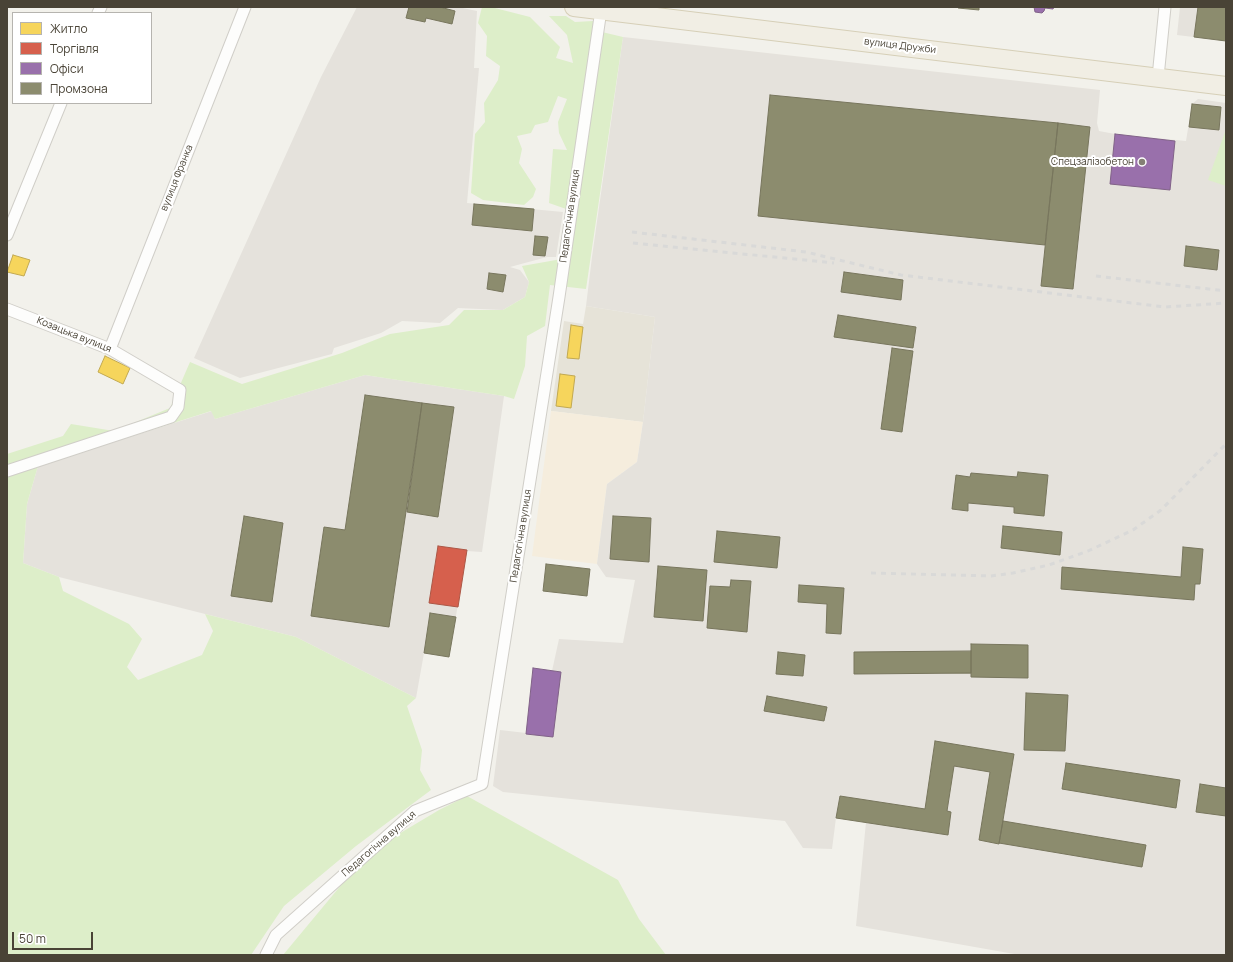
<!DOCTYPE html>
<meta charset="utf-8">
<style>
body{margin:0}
#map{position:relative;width:1233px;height:962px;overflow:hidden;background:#f2f1eb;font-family:Manrope,sans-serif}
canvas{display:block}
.frame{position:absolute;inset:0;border:8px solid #494336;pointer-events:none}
.legend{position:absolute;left:12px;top:12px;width:140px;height:92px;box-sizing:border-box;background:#fff;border:1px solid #b6b4af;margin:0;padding:5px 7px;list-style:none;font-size:12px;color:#494336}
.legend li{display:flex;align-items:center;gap:8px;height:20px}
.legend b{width:20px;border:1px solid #b6b4af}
.scale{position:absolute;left:12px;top:932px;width:81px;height:18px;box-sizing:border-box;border:2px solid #494336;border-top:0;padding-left:5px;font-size:12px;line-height:14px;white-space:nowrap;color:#494336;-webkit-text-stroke:3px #fff;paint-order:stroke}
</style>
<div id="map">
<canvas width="1233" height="962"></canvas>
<div class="frame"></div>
<ul class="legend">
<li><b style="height:11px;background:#f6d55c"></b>Житло</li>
<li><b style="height:11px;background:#d6604d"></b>Торгівля</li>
<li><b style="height:11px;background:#9970ab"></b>Офіси</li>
<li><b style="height:11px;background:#8c8c6e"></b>Промзона</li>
</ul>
<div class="scale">50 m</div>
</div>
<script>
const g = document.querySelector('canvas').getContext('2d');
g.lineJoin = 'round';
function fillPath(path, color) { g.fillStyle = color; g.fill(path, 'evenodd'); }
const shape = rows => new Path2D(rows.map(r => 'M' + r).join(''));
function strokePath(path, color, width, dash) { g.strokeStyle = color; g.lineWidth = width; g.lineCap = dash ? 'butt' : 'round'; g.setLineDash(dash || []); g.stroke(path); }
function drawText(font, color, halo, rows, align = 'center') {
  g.font = font + ' Manrope,sans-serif'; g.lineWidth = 4; g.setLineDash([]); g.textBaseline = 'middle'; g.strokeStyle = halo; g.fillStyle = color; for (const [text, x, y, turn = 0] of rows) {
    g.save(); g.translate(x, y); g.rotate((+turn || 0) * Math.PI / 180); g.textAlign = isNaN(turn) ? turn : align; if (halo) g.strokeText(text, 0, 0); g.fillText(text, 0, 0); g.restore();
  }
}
const residential = shape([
 [586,306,655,317,643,422,551,411,564,321,583,324]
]);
const commercial = shape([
 [551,411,643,422,637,462,607,484,597,564,532,556]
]);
const industrial = shape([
 [357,7,458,7,477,11,474,68,479,68,467,203,563,212,556,257,547,257,510,267,520,270,529,282,525,297,503,310,458,308,440,323,402,321,381,333,334,348,332,354,240,378,194,358,321,77],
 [1180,7,1226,7,1226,41,1177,35],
 [623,37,1100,90,1097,123,1099,131,1115,134,1186,141,1192,104,1198,99,1226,103,1226,955,1020,955,856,926,866,822,836,818,832,849,803,848,785,821,503,792,493,786,500,730,526,733,533,668,552,671,559,639,623,643,635,580,606,577,597,564,607,484,637,462,643,422,655,317,586,306,592,257],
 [365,375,504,396,482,552,467,551,449,657,424,653,416,698,296,637,59,577,23,563,27,504,38,466,212,411,215,419]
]);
const green = shape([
 [482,7,491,7,530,17,560,47,556,58,573,63,567,35,549,16,566,16,575,22,593,21,595,31,569,210,549,203,553,149,567,150,559,133,558,122,567,99,558,96,548,122,535,125,531,133,517,136,522,149,519,163,536,189,533,197,524,205,483,200,471,193,475,134,485,122,484,103,498,80,500,66,486,56,487,36,478,23],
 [602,32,623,37,586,289,550,285,545,326,527,336,525,366,514,399,504,396,365,375,215,419,211,411,38,466,27,504,23,563,59,577,63,591,129,624,142,639,127,667,138,680,202,655,213,631,205,614,296,637,416,698,407,706,422,750,420,770,431,790,356,846,284,906,251,955,7,955,7,454,63,436,71,424,114,431,170,408,190,362,242,384,342,353,390,334,449,325,464,310,503,310,525,297,529,282,522,266,556,260,571,255],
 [1226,129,1226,186,1208,180],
 [467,796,618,880,639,919,666,955,283,955,342,884,397,835,439,810]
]);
const homes = shape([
 [13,255,30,260,24,276,7,272,13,255],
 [571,325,583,327,579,359,567,358,571,325],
 [105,356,130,368,123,384,98,372,105,356],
 [560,374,575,376,571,408,556,406,560,374]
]);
const shops = shape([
 [438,546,467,550,458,607,429,603,438,546]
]);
const offices = shape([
 [1034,7,1054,7,1053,9,1045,8,1044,11,1042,13,1035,12,1034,7],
 [1115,134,1175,141,1170,190,1110,184,1115,134],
 [533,668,561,672,553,737,526,734,533,668]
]);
const industry = shape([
 [409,7,440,7,455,11,452,24,426,18,425,22,406,18,409,7],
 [958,7,979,7,979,10,958,8,958,7],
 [1198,7,1226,7,1226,41,1194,37,1198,7],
 [770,95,1058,123,1045,245,758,216,770,95],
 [1192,104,1221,107,1219,130,1189,127,1192,104],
 [1058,123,1090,127,1073,289,1041,286,1058,123],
 [474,204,534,209,532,231,472,225,474,204],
 [535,236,548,237,545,256,533,255,535,236],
 [1186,246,1219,250,1217,270,1184,266,1186,246],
 [844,272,903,280,901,300,841,292,844,272],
 [489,273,506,275,503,292,487,289,489,273],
 [838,315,916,327,913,348,834,337,838,315],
 [892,348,913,351,902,432,881,429,892,348],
 [365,395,422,403,389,627,311,616,324,527,345,530,365,395],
 [422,403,454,407,438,517,407,512,422,403],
 [1018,472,1048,475,1044,516,1014,513,1014,507,968,503,968,511,952,509,956,475,970,477,971,473,1017,477,1018,472],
 [244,516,283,523,272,602,231,596,244,516],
 [613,516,651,518,649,562,610,559,613,516],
 [1003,526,1062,532,1060,555,1001,548,1003,526],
 [717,531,780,537,777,568,714,562,717,531],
 [1183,547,1203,549,1200,584,1195,584,1194,600,1061,589,1062,567,1181,577,1183,547],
 [546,564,590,569,587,596,543,591,546,564],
 [658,566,707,570,703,621,654,617,658,566],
 [731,580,751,581,747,632,707,628,710,586,730,587,731,580],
 [799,585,844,588,841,634,826,633,827,604,798,602,799,585],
 [430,613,456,617,449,657,424,653,430,613],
 [971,644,1028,645,1028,678,971,677,971,644],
 [971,651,971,673,854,674,854,652,971,651],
 [778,652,805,655,803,676,776,674,778,652],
 [1026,693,1068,695,1065,751,1024,750,1026,693],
 [767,696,827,707,824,721,764,711,767,696],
 [935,741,1014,754,999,844,979,840,990,772,954,766,947,811,951,812,948,835,836,818,840,796,925,809,935,741],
 [1066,763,1180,780,1176,808,1062,789,1066,763],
 [1200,784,1226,788,1226,816,1196,812,1200,784],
 [1003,821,1146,845,1142,867,999,843,1003,821]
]);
const minor = shape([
 [98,13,101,7],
 [1158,77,1165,7],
 [7,235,61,103],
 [7,309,110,349,180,390,178,407,171,417,7,471],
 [110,349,245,7],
 [266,955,276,935,415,811,482,784,559,297,601,10]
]);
const primary = shape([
 [574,7,1226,86]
]);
const rail = shape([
 [632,232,806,252,901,275,1165,307,1226,303],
 [633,243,834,263],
 [1096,276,1226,291],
 [871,573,991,576,1013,573,1049,565,1088,551,1133,530,1161,510,1226,444]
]);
const markers = [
 [1142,162,4,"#848075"]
];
const streetNames = [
 ["вулиця Дружби",900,46,7],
 ["вулиця Франка",177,178,-68],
 ["Педагогічна вулиця",570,216,-82],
 ["Козацька вулиця",74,335,22],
 ["Педагогічна вулиця",521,536,-81],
 ["Педагогічна вулиця",379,844,-41]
];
const poiNames = [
 ["Спецзалізобетон",1134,162]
];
fillPath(residential, '#e6e3d8');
fillPath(commercial, '#f5eddd');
fillPath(industrial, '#e5e2dc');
fillPath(green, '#ddeec9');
fillPath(homes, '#f6d55c');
strokePath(homes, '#c2a951', 1);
fillPath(shops, '#d6604d');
strokePath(shops, '#ac5746', 1);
fillPath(offices, '#9970ab');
strokePath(offices, '#816288', 1);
fillPath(industry, '#8c8c6e');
strokePath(industry, '#78765d', 1);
strokePath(minor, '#d0cec8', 13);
strokePath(primary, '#d6cfb7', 20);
strokePath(minor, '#fdfdfc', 11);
strokePath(primary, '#f1eee4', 18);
strokePath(rail, '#d9d9d8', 3, [5, 5]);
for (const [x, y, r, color] of markers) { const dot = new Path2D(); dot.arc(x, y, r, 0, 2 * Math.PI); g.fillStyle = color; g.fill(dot); strokePath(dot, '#fff', 1.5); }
drawText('10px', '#494336', '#fff', streetNames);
drawText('10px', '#494336', '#fff', poiNames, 'right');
</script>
